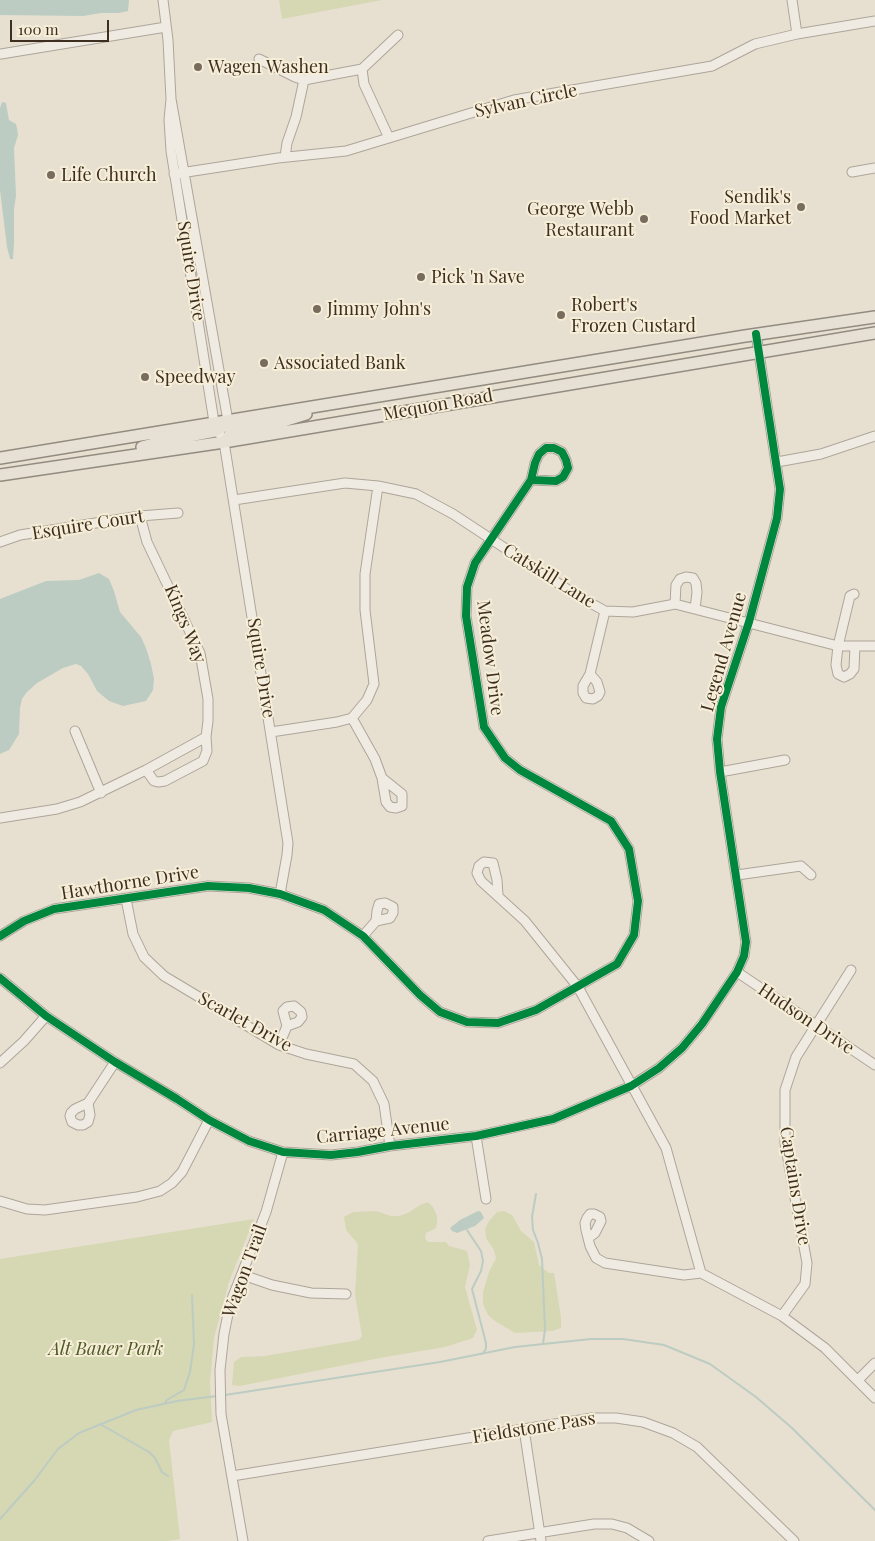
<!DOCTYPE html>
<style>
body{margin:0}
#map{position:relative;width:875px;height:1541px;overflow:hidden;background:#e7e0d1;font-family:"Playfair Display",serif}
canvas{display:block}
.scale{position:absolute;left:10px;top:20px;width:99px;height:22px;box-sizing:border-box;border:2px solid #3d2e20;border-top:0;padding-left:6px;font-size:15px;line-height:18px;white-space:nowrap;color:#3d2e20;-webkit-text-stroke:4px #f7eed8;paint-order:stroke}
</style>
<div id="map">
<canvas width="875" height="1541"></canvas>
<div class="scale">100 m</div>
</div>
<script>
const g = document.querySelector('canvas').getContext('2d');
g.lineJoin = 'round';
function fillPath(path, color) { g.fillStyle = color; g.fill(path, 'evenodd'); }
const shape = rows => new Path2D(rows.map(r => 'M' + r).join(''));
function strokePath(path, color, width, dash) { g.strokeStyle = color; g.lineWidth = width; g.lineCap = dash ? 'butt' : 'round'; g.setLineDash(dash || []); g.stroke(path); }
function drawText(font, color, halo, rows, align = 'center') {
  g.font = font + ' "Playfair Display",serif'; g.lineWidth = 4; g.setLineDash([]); g.textBaseline = 'middle'; g.strokeStyle = halo; g.fillStyle = color; for (const [text, x, y, turn = 0] of rows) {
    g.save(); g.translate(x, y); g.rotate((+turn || 0) * Math.PI / 180); g.textAlign = isNaN(turn) ? turn : align; if (halo) g.strokeText(text, 0, 0); g.fillText(text, 0, 0); g.restore();
  }
}
const green = shape([
 [279,0,382,0,282,19],
 [428,1202,433,1207,437,1216,437,1223,436,1228,426,1233,425,1238,428,1242,446,1242,449,1246,467,1251,468,1256,470,1265,465,1287,477,1330,473,1338,445,1347,385,1357,240,1386,232,1385,234,1362,241,1357,265,1356,359,1340,362,1336,355,1295,358,1244,346,1230,344,1217,353,1212,376,1211,391,1216,399,1216,408,1213,420,1205],
 [504,1211,512,1215,521,1231,534,1242,539,1265,549,1273,554,1273,561,1317,561,1328,552,1331,515,1333,495,1321,488,1315,483,1304,483,1292,489,1272,496,1258,494,1250,486,1238,485,1229,489,1221,497,1212],
 [254,1219,229,1282,214,1338,210,1382,212,1422,173,1431,169,1440,180,1539,167,1541,0,1541,0,1259]
]);
const water = shape([
 [0,0,129,0,128,11,119,13,101,13,83,16,0,15],
 [2,102,6,103,9,120,16,124,17,128,18,135,14,148,16,196,14,209,14,243,13,259,10,259,7,247,0,190,0,108],
 [99,573,109,579,114,591,120,612,141,637,146,648,151,664,154,679,153,690,146,701,123,706,109,701,97,691,88,674,81,666,76,664,63,668,37,683,26,693,22,699,20,708,19,734,9,750,0,754,0,599,46,581,79,580],
 [478,1211,481,1212,484,1218,475,1226,457,1233,452,1231,450,1228,460,1220]
]);
const stream = shape([
 [536,1194,532,1217,533,1230,538,1243,542,1259,545,1329,543,1344],
 [467,1230,481,1251,483,1261,481,1271,472,1289,486,1343,486,1349,482,1354],
 [225,1395,440,1362,515,1347,591,1339,623,1339,664,1345,710,1364,756,1397,792,1428,875,1510],
 [165,1403,167,1400,184,1390,190,1372,194,1344,192,1295],
 [100,1424,149,1452,155,1458,162,1472,168,1476],
 [0,1519,34,1481,58,1449,79,1433,136,1410,177,1401,217,1396]
]);
const minor = shape([
 [163,0,168,40,171,99,228,421,227,427],
 [792,0,797,34],
 [1,54,166,27],
 [259,59,295,77,304,80,362,69,398,35],
 [362,69,364,84,389,138],
 [171,99,169,120,171,151,214,422,224,442,288,843,287,855,280,894],
 [285,157,287,143,296,117,304,80],
 [852,172,875,168],
 [174,174,278,158,346,151,514,100,712,66,755,44,797,34,875,21],
 [777,462,821,454,875,436],
 [234,500,345,483,378,486,416,494,453,514,576,595,605,611,633,612,675,604,838,646,875,646],
 [0,542,20,535,140,516,178,513],
 [854,594,850,596,838,646,836,665,838,674,844,677,850,674,854,669,855,646],
 [675,604,676,585,680,579,686,577,693,578,696,583,697,592,695,609],
 [590,674,597,682,600,692,598,696,593,699,586,698,583,693,583,686,590,674,605,611],
 [352,718,375,759,382,778,386,802,390,807,396,808,402,806,402,794,382,778],
 [75,731,101,793],
 [271,732,337,722,352,718,367,700,374,684,365,610,365,574,378,486],
 [146,770,154,781,158,782,165,781,203,761,207,751,206,737],
 [720,772,785,760],
 [0,818,57,809,80,802,146,770,206,737,208,721,208,699,200,653,147,542,140,516],
 [737,875,801,866,811,875],
 [498,895,497,880,493,863,484,862,479,866,477,873,481,881,525,921,578,987,666,1148,701,1273],
 [126,899,133,934,144,957,164,976,279,1045,306,1054,354,1064,373,1081,384,1104,390,1146],
 [0,936,24,921,54,909,208,886,249,888,280,894,324,910,363,936,420,995,440,1012,467,1022,498,1023,536,1010,617,964,634,935,638,901,629,849,611,821,520,770,505,758,484,727,466,616,467,587,475,563,531,480,535,463,539,454,546,448,554,448,562,452,566,460,568,468,563,477,556,481,531,480],
 [363,936,376,921,390,918,393,913,393,907,385,903,379,904,377,911,376,921],
 [737,972,875,1065],
 [0,978,46,1016,115,1062,177,1099,209,1120,249,1141,283,1152,331,1155,358,1152,390,1146,476,1136,553,1119,631,1086,659,1068,682,1048,702,1024,737,972,744,956,746,942,720,772,717,739,721,707,749,622,777,518,780,489,756,334],
 [279,1045,287,1026,283,1011,287,1007,294,1006,301,1012,302,1017,298,1022,287,1026],
 [0,1063,24,1041,46,1016],
 [88,1103,90,1115,88,1122,83,1125,78,1125,72,1122,70,1116,71,1113,75,1109,88,1103,115,1062],
 [476,1136,486,1199],
 [0,1201,27,1209,45,1210,137,1197,160,1191,172,1183,182,1172,209,1120],
 [588,1238,595,1233,601,1221,600,1217,594,1214,590,1214,587,1218,585,1223,586,1230,590,1246,596,1258,605,1263,684,1275,701,1273],
 [701,1273,782,1316,825,1348,875,1398],
 [243,1275,272,1285,311,1293,346,1294],
 [782,1316,805,1284,807,1263,785,1143,785,1090,796,1057,851,970],
 [858,1380,875,1363],
 [524,1429,541,1541],
 [232,1476,592,1418,616,1418,643,1422,673,1433,697,1447,794,1541],
 [243,1541,221,1414,220,1370,224,1334,230,1304,266,1212,283,1152],
 [488,1541,594,1524,612,1524,627,1528,649,1541]
]);
const major = shape([
 [224,442,233,431,240,428,277,423,306,414],
 [142,447,168,440,215,431,222,427,228,421],
 [0,458,745,336,875,317],
 [0,475,224,442,875,333]
]);
const cycleway = shape([
 [0,936,24,921,54,909,208,886,249,888,280,894,324,910,363,936,420,995,440,1012,467,1022,498,1023,536,1010,617,964,634,935,638,901,629,849,611,821,520,770,505,758,484,727,466,616,467,587,475,563,531,480,535,463,539,454,546,448,554,448,562,452,566,460,568,468,563,477,556,481,531,480],
 [0,978,46,1016,115,1062,177,1099,209,1120,249,1141,283,1152,331,1155,358,1152,390,1146,476,1136,553,1119,631,1086,659,1068,682,1048,702,1024,737,972,744,956,746,942,720,772,717,739,721,707,749,622,777,518,780,489,756,334]
]);
const markers = [
 [198,67,5,"#786c5e"],
 [51,175,5,"#786c5e"],
 [801,207,5,"#786c5e"],
 [644,219,5,"#786c5e"],
 [421,277,5,"#786c5e"],
 [317,309,5,"#786c5e"],
 [561,315,5,"#786c5e"],
 [264,363,5,"#786c5e"],
 [145,377,5,"#786c5e"]
];
const poiNames = [
 ["Wagen Washen",208,67],
 ["Life Church",61,175],
 ["Sendik's",791,197,"right"],
 ["Food Market",791,218,"right"],
 ["George Webb",634,209,"right"],
 ["Restaurant",634,230,"right"],
 ["Pick 'n Save",431,277],
 ["Robert's",571,305],
 ["Frozen Custard",571,326],
 ["Jimmy John's",327,309],
 ["Associated Bank",274,363],
 ["Speedway",155,377]
];
const streetNames = [
 ["Sylvan Circle",526,101,-12],
 ["Squire Drive",191,271,81],
 ["Mequon Road",438,405,-10],
 ["Esquire Court",88,525,-9],
 ["Catskill Lane",549,576,32],
 ["Kings Way",185,624,68],
 ["Legend Avenue",724,652,-74],
 ["Meadow Drive",490,658,83],
 ["Squire Drive",261,668,81],
 ["Hawthorne Drive",130,883,-9],
 ["Hudson Drive",806,1019,34],
 ["Scarlet Drive",245,1022,29],
 ["Carriage Avenue",383,1131,-6],
 ["Captains Drive",795,1186,81],
 ["Wagon Trail",245,1271,-70],
 ["Fieldstone Pass",534,1428,-9]
];
const parkNames = [
 ["Alt Bauer Park",106,1349]
];
fillPath(green, '#d6d7b3');
fillPath(water, '#bcccc2');
strokePath(stream, '#bcccc2', 2);
strokePath(minor, '#ada599', 11);
strokePath(major, '#928b80', 14);
strokePath(minor, '#efebe3', 9);
strokePath(major, '#e6e1d4', 11);
strokePath(cycleway, '#00873e', 8);
for (const [x, y, r, color] of markers) { const dot = new Path2D(); dot.arc(x, y, r, 0, 2 * Math.PI); g.fillStyle = color; g.fill(dot); strokePath(dot, '#f7eed8', 2); }
drawText('18px', '#3d2e20', '#f7eed8', poiNames, 'left');
drawText('18px', '#3d2e20', '#f7eed8', streetNames);
drawText('italic 18px', '#4d5a26', '#f7eed8', parkNames);
</script>
